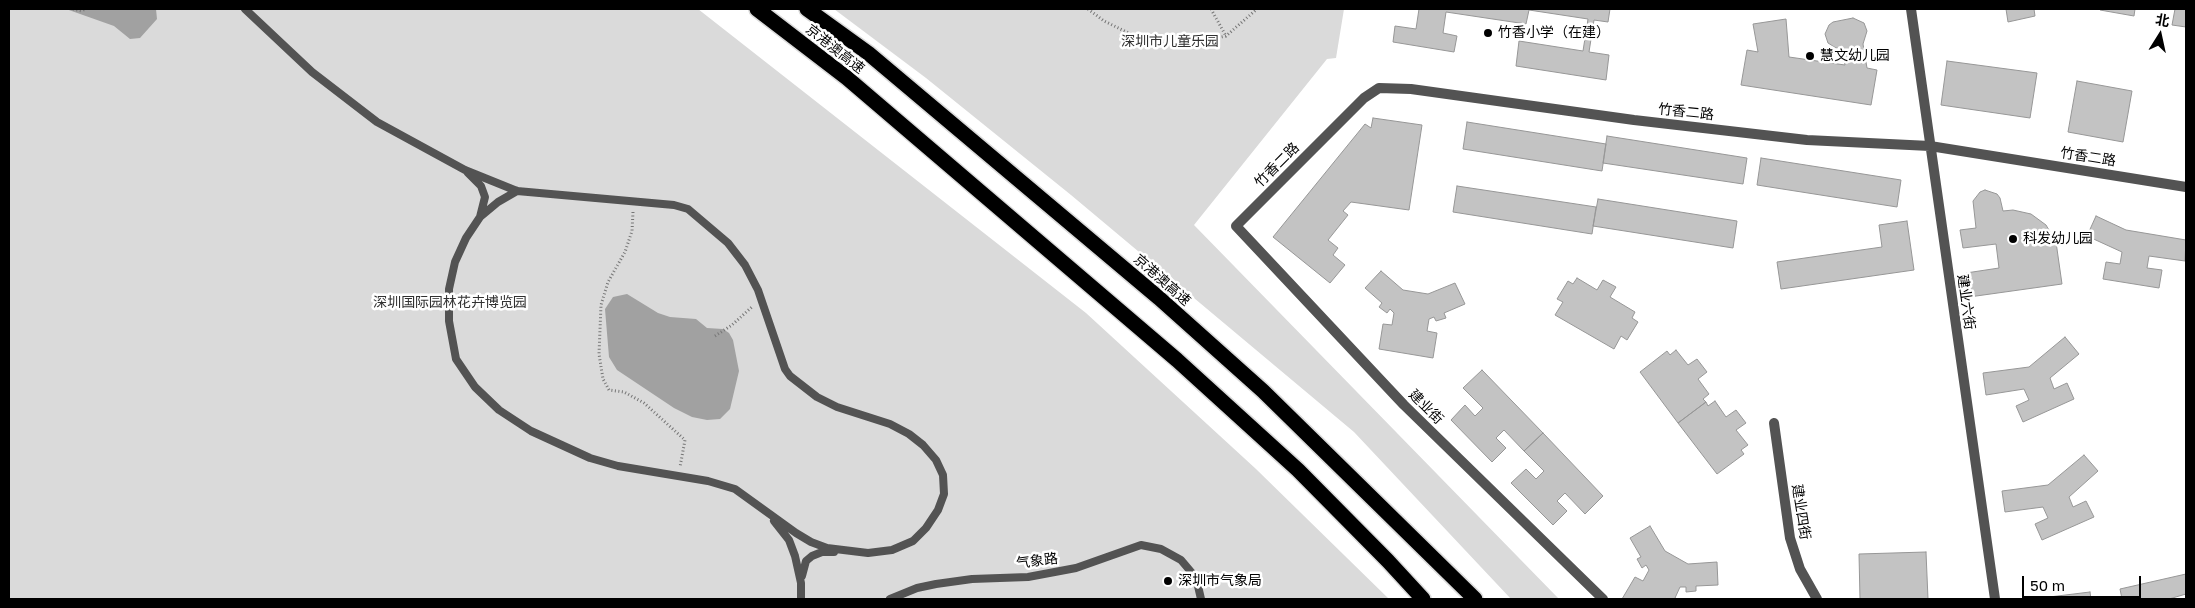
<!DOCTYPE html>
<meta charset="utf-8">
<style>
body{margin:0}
#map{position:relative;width:2195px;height:608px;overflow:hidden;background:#fff;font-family:"Golos Text","Noto Sans SC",sans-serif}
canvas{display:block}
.frame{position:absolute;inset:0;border:10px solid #000;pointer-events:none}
.north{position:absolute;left:2135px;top:10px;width:50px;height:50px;-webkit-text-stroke:4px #fff;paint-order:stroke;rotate:10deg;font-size:14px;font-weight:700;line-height:20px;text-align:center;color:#000}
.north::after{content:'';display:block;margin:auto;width:18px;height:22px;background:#000;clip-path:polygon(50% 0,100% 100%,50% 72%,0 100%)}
.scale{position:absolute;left:2022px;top:576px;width:119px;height:22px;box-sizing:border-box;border:2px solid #000;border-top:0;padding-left:6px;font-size:15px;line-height:18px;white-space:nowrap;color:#000;-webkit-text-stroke:4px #fff;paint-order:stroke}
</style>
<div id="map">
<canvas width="2195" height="608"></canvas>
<div class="frame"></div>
<div class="north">北</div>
<div class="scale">50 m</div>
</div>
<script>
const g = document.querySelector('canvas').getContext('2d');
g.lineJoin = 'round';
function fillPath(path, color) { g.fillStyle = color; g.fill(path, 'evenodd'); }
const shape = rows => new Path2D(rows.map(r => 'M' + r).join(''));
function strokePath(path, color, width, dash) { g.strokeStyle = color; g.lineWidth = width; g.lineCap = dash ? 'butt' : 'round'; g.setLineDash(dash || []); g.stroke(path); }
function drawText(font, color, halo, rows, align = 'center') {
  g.font = font + ' "Golos Text","Noto Sans SC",sans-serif'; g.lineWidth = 5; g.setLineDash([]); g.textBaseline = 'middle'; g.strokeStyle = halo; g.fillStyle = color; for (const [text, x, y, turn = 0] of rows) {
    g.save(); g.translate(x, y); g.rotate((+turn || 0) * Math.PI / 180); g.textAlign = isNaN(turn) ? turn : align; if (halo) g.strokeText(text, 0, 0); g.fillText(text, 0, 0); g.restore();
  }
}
const green = shape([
 [9,9,698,9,1086,313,1256,469,1389,599,9,599],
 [834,9,1344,9,1336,58,1327,59,1194,225,1559,599,1511,599,1354,432,1071,195,926,78]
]);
const water = shape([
 [66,9,156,9,157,19,140,38,130,39,114,26],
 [627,294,658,313,670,317,696,319,707,328,723,329,729,333,733,340,739,371,730,409,720,419,707,420,692,417,674,408,617,370,609,357,605,309,613,297]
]);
const building = shape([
 [1419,9,1610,9,1608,22,1594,20,1589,52,1609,55,1606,80,1516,66,1519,41,1583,51,1588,19,1529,10,1526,24,1446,12,1443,33,1457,36,1454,52,1393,42,1395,26,1416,29,1419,9],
 [2006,9,2034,9,2035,16,2008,22,2006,9],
 [2100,9,2135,9,2134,16,2100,10,2100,9],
 [2175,9,2186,9,2186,27,2172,25,2175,9],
 [1853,18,1864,23,1867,31,1863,44,1867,68,1877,70,1871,105,1741,85,1747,50,1758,52,1753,24,1786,19,1789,57,1845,65,1842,48,1836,48,1828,43,1825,34,1829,25,1833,22,1853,18],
 [1947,61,2037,73,2030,118,1941,105,1947,61],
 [2077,81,2132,91,2123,142,2068,132,2077,81],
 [1373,118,1422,125,1409,210,1351,202,1343,211,1348,215,1328,240,1338,248,1333,255,1345,265,1330,283,1273,237,1365,124,1371,128,1373,118],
 [1467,122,1606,144,1602,171,1463,149,1467,122],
 [1607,136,1747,158,1743,184,1603,163,1607,136],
 [1761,158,1901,180,1897,207,1757,185,1761,158],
 [1457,186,1596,207,1592,234,1453,212,1457,186],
 [1985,190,1997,194,2000,198,2003,211,2013,210,2031,214,2046,225,2056,242,2062,284,1969,297,1966,273,1999,268,1996,244,1963,248,1960,230,1976,228,1973,201,1980,192,1985,190],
 [1598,199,1737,221,1733,248,1593,226,1598,199],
 [2096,216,2126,230,2186,240,2185,261,2149,256,2147,268,2162,270,2159,288,2103,279,2106,262,2120,264,2122,252,2087,236,2096,216],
 [1907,221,1914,270,1781,289,1777,262,1882,247,1879,225,1907,221],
 [1381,271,1403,290,1428,294,1455,283,1465,304,1444,313,1446,318,1436,321,1434,317,1429,319,1427,331,1437,333,1433,358,1379,349,1383,324,1392,325,1394,313,1390,309,1387,313,1379,307,1382,303,1365,288,1381,271],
 [1577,278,1597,290,1603,280,1616,287,1610,297,1635,312,1632,318,1638,322,1627,340,1621,336,1614,349,1555,315,1563,302,1557,299,1568,281,1573,284,1577,278],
 [2065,337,2079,354,2050,378,2054,389,2067,383,2074,399,2023,422,2016,406,2029,400,2024,389,1986,395,1983,373,2029,367,2065,337],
 [1676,350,1688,365,1697,359,1707,372,1698,379,1709,394,1703,399,1706,402,1678,423,1640,372,1667,351,1670,355,1676,350],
 [1482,370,1543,433,1524,451,1504,430,1496,438,1506,448,1492,462,1451,420,1465,405,1475,416,1483,408,1463,388,1482,370],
 [1715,401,1726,417,1736,410,1746,423,1736,430,1748,445,1741,450,1744,454,1717,474,1678,423,1706,402,1708,406,1715,401],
 [1543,433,1603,496,1585,514,1565,493,1557,501,1567,511,1553,525,1511,483,1526,469,1536,479,1544,471,1524,451,1543,433],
 [2084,455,2098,471,2069,497,2073,507,2086,501,2094,517,2042,540,2035,524,2048,518,2043,507,2005,512,2002,491,2048,485,2084,455],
 [1650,526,1665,551,1688,564,1717,562,1718,585,1696,586,1696,591,1686,592,1686,587,1680,587,1675,598,1677,599,1622,599,1635,577,1643,581,1649,570,1646,565,1642,568,1637,559,1641,557,1630,538,1650,526],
 [1926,552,1928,599,1860,599,1859,554,1926,552],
 [2186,574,2186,594,2169,599,2122,599,2120,589,2186,574],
 [2090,592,2091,599,2033,599,2090,592]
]);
const path = shape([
 [73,9,82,11,85,9],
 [1088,9,1104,21,1143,40,1178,46,1226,36,1257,9],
 [1211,9,1226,36],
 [633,212,632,231,625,252,608,282,601,305,599,354,603,379,609,390,624,392,644,403,685,440,680,467],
 [715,336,732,325,753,306]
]);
const service = shape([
 [245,9,312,72,377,122,465,170,517,191,674,205,688,209,728,243,745,265,758,290,785,369,790,376,817,397,837,407,890,424,909,434,923,445,936,460,943,475,944,494,938,510,926,528,913,541,892,550,868,553,827,548,811,542,796,533,735,489,708,481,618,466,590,458,531,431,499,410,475,387,456,359,449,321,449,289,455,262,466,238,480,217,498,202,517,191],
 [468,173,481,186,485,197,480,217],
 [774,521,789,540,795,556,801,583,801,599],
 [802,576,806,561,812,556,822,552,834,552],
 [890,599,917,588,936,584,972,579,1028,577,1076,568,1141,545,1161,549,1181,560,1192,573,1198,586,1201,599]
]);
const minor = shape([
 [1911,9,1995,599],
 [1774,423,1790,538,1800,569,1817,599],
 [1603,599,1404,405,1236,226,1364,98,1379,88,1411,89,1634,120,1807,140,1930,146,2186,187]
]);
const motorway = shape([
 [757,9,847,78,1177,360,1298,470,1388,561,1423,599],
 [807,9,868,53,1159,298,1263,391,1475,599]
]);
const markers = [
 [1488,33,5,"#000"],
 [1810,56,5,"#000"],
 [2013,239,5,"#000"],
 [1168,581,5,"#000"]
];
const poiNames = [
 ["竹香小学（在建）",1498,33],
 ["慧文幼儿园",1820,56],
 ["科发幼儿园",2023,239],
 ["深圳市气象局",1178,581]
];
const parkNames = [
 ["深圳市儿童乐园",1170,42],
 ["深圳国际园林花卉博览园",450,303]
];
const streetNames = [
 ["京港澳高速",835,49,38],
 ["竹香二路",1686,112,6],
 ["竹香二路",2088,157,9],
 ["竹香二路",1277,165,-45],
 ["京港澳高速",1162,280,41],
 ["建业六街",1966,302,82],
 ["建业街",1426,407,45],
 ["建业四街",1801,512,81],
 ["气象路",1037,561,-7]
];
fillPath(green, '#dadada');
fillPath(water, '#a1a1a1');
fillPath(building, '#c3c3c3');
strokePath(building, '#979797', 1);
strokePath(motorway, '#dbdbdb', 18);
strokePath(path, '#757575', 3, [1, 2.5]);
strokePath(service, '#535353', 8);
strokePath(minor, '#535353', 10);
strokePath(motorway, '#000', 15);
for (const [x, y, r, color] of markers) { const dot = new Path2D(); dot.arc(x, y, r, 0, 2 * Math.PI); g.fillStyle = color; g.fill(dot); strokePath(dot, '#fff', 2); }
drawText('14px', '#000', '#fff', poiNames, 'left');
drawText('14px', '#313131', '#fff', parkNames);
drawText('14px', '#000', '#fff', streetNames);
</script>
